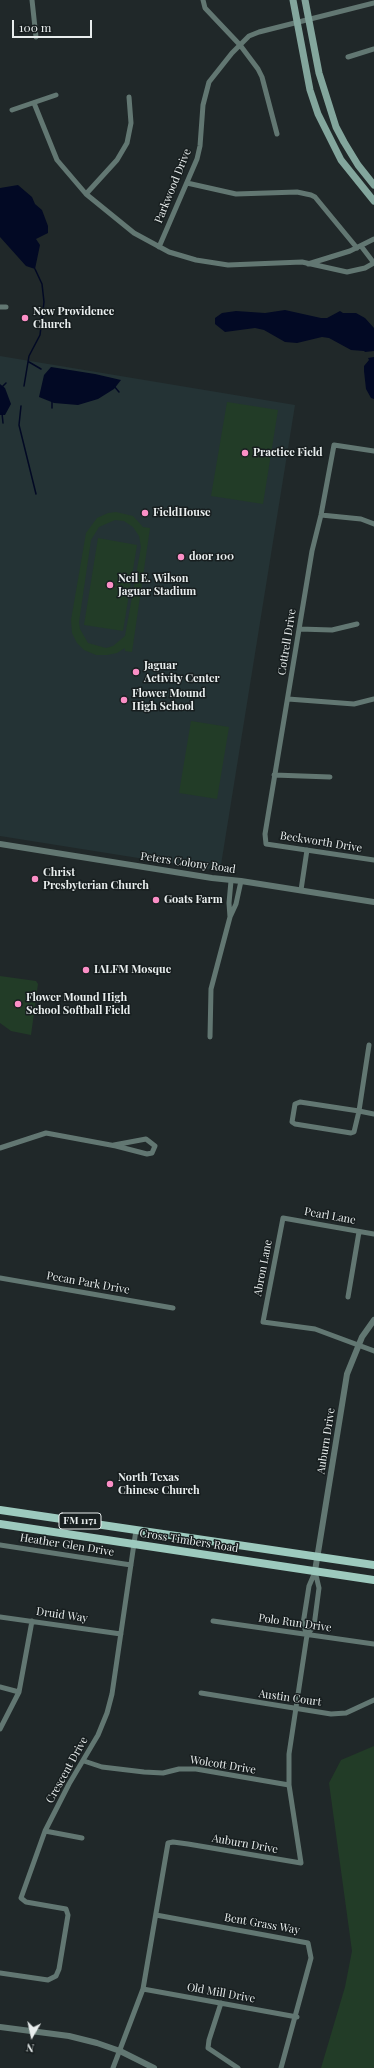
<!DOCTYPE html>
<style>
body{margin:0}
#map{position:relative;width:374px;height:2068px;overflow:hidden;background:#202829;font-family:"Playfair Display",serif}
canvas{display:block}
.north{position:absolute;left:12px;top:2016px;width:40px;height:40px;-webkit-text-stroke:3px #171e1f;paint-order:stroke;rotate:189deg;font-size:11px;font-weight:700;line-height:16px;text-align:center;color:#e8eded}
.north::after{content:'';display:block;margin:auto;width:14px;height:18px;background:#e8eded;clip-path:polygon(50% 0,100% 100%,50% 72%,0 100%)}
.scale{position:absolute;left:12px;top:20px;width:80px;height:18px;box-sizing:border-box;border:2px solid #e8eded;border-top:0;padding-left:5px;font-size:12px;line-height:14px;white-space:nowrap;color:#e8eded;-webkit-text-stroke:3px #171e1f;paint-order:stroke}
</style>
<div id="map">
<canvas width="374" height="2068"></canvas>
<div class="north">N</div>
<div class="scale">100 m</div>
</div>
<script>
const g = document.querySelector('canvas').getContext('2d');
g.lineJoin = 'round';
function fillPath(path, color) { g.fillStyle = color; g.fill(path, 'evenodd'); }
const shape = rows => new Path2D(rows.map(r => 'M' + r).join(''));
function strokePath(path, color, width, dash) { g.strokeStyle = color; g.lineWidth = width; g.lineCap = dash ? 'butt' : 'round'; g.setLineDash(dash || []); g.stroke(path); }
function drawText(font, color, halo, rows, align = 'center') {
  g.font = font + ' "Playfair Display",serif'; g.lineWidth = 3; g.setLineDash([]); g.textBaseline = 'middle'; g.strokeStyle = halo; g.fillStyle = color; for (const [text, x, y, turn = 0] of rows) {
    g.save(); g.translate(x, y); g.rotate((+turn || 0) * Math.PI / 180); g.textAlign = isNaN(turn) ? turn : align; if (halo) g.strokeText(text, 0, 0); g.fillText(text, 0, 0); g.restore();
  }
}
const built = shape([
 [0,356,295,405,220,871,0,836]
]);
const green = shape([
 [227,402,278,410,263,504,211,496],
 [116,512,133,516,143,527,150,528,132,652,125,651,125,648,117,653,107,655,96,655,84,650,77,643,72,633,71,620,86,533,97,518,108,513],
 [115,520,124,521,133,527,139,536,141,547,125,636,113,646,106,648,88,643,80,629,79,622,91,540,99,527],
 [98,538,137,545,123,631,84,625],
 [191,721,229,727,217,799,179,793],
 [0,976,36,981,38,984,31,1035,11,1031,0,1023],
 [374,1746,374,2068,321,2068,345,1987,352,1951,329,1783,341,1760]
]);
const water = shape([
 [18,185,32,197,35,204,42,210,48,226,48,233,36,239,40,245,35,269,26,266,0,237,0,188],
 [285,310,321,318,327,318,340,311,343,313,356,313,365,318,374,328,374,351,365,352,364,351,351,350,329,338,322,337,297,343,285,342,264,330,255,328,225,332,215,324,215,318,222,313,236,311,265,313],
 [374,357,374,399,371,398,366,389,364,371,364,366,369,360,368,358],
 [51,367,95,374,121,380,114,389,98,399,78,405,54,403,39,397,44,375],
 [0,384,5,388,11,404,5,415,0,415]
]);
const stream = shape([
 [29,362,41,369],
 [24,386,29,356,40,335,44,302,42,284,35,269],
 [114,386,119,392],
 [2,387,6,383],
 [52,402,52,408],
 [21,406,19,425,36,494],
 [2,413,3,423]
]);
const minor = shape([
 [32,0,36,37],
 [203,0,205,8,240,45,258,69,262,77,277,134],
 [348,57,374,49],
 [34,103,57,160,86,194,134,233,169,252,196,260,228,265,302,262,347,272,365,268,374,263],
 [12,110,56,95],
 [187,183,236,194,297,192,311,195,315,197,357,248],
 [86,194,117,160,127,143,131,123,129,97],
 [361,246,374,263],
 [159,247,197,159,200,146,203,105,209,82,232,53,249,36,259,32,374,3],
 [308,264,350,251,374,239],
 [0,307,6,307],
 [374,451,334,445,321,515,312,551,265,834,266,844,374,860],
 [321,515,361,519,374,524],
 [299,629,332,630,357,624],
 [288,699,354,704,374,699],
 [274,775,330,777],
 [301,890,307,850],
 [230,917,229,903,231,881],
 [210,1037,211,989,230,917,236,904,241,881],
 [369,1045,359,1111,354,1132,351,1133,295,1124,292,1122,295,1104,300,1102,359,1111,374,1114],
 [0,1148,46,1133,116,1146,147,1154,152,1153,155,1146,146,1139,114,1145],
 [374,1234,283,1218,263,1322,315,1329,374,1351],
 [0,1278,173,1308],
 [348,1297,359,1232],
 [0,1545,131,1565],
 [0,1617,121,1634],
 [213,1621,374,1644],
 [307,1635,303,1624,309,1586,315,1572],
 [0,1687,19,1692],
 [201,1693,331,1714,346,1713,374,1700],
 [0,1729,19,1692,32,1621],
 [84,1761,102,1767,144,1772,163,1773,179,1769,196,1769,289,1785],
 [45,1831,82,1838],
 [156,1915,308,1943,311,1958,281,2068],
 [0,1973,48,1980,56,1976,59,1969,68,1915,66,1909,26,1902,21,1898,45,1831,69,1784,98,1735,107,1713,112,1694,136,1530],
 [143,1989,297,2017],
 [221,2003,209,2040,208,2048,238,2068],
 [113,2068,143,1989,168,1843,173,1842,188,1844,301,1863,289,1785,289,1754,307,1635,314,1626,319,1588,315,1571]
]);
const tertiary = shape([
 [0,844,212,878,241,881,374,902],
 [315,1571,347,1374,362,1337,374,1320],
 [0,2027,69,2036,97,2043,120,2051,154,2068]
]);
const secondary = shape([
 [293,0,310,90,318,114,341,160,374,201],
 [305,0,319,73,336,127,344,142,358,165,374,185]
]);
const primary = shape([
 [0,1510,374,1565],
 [0,1524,374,1580]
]);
const markers = [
 [25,318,4,"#fb8fc6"],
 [245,453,4,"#fb8fc6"],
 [145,513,4,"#fb8fc6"],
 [181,557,4,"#fb8fc6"],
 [110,585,4,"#fb8fc6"],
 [136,672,4,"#fb8fc6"],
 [124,700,4,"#fb8fc6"],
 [35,879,4,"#fb8fc6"],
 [156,900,4,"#fb8fc6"],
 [86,970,4,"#fb8fc6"],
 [18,1004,4,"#fb8fc6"],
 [110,1484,4,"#fb8fc6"]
];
const shields = [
 [80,1521,42]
];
const shieldNames = [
 ["FM 1171",80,1521]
];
const streetNames = [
 ["Parkwood Drive",173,186,-68],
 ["Cottrell Drive",287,642,-81],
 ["Beckworth Drive",321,842,9],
 ["Peters Colony Road",188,863,8],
 ["Pearl Lane",330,1216,10],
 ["Abron Lane",263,1268,-79],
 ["Pecan Park Drive",88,1283,10],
 ["Auburn Drive",326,1441,-81],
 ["Cross Timbers Road",189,1541,9],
 ["Heather Glen Drive",67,1545,9],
 ["Druid Way",62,1615,8],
 ["Polo Run Drive",295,1623,8],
 ["Austin Court",290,1698,8],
 ["Wolcott Drive",223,1765,9],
 ["Crescent Drive",67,1770,-61],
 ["Auburn Drive",245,1844,10],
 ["Bent Grass Way",262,1924,10],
 ["Old Mill Drive",221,1993,10]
];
const poiNames = [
 ["New Providence",33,312],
 ["Church",33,325],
 ["Practice Field",253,453],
 ["FieldHouse",153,513],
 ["door 100",189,557],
 ["Neil E. Wilson",118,579],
 ["Jaguar Stadium",118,592],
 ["Jaguar",144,666],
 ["Activity Center",144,679],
 ["Flower Mound",132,694],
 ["High School",132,707],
 ["Christ",43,873],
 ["Presbyterian Church",43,886],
 ["Goats Farm",164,900],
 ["IALFM Mosque",94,970],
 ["Flower Mound High",26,998],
 ["School Softball Field",26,1011],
 ["North Texas",118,1478],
 ["Chinese Church",118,1491]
];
fillPath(built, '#243335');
fillPath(green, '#223c27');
fillPath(water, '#020924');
strokePath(stream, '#020924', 1.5);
strokePath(minor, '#627772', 5);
strokePath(tertiary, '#627772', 6);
strokePath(secondary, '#83a69d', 7);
strokePath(primary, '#9dcabe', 8);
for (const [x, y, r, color] of markers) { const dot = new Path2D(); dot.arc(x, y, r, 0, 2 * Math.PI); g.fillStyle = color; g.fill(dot); strokePath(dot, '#171e1f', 1.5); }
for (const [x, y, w] of shields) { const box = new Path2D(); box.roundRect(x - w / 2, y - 8, w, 16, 3); g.fillStyle = '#171e1f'; g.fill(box); strokePath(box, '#e8eded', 1); }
drawText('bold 10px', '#e8eded', null, shieldNames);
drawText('11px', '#e8eded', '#171e1f', streetNames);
drawText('bold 11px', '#e8eded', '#171e1f', poiNames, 'left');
</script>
